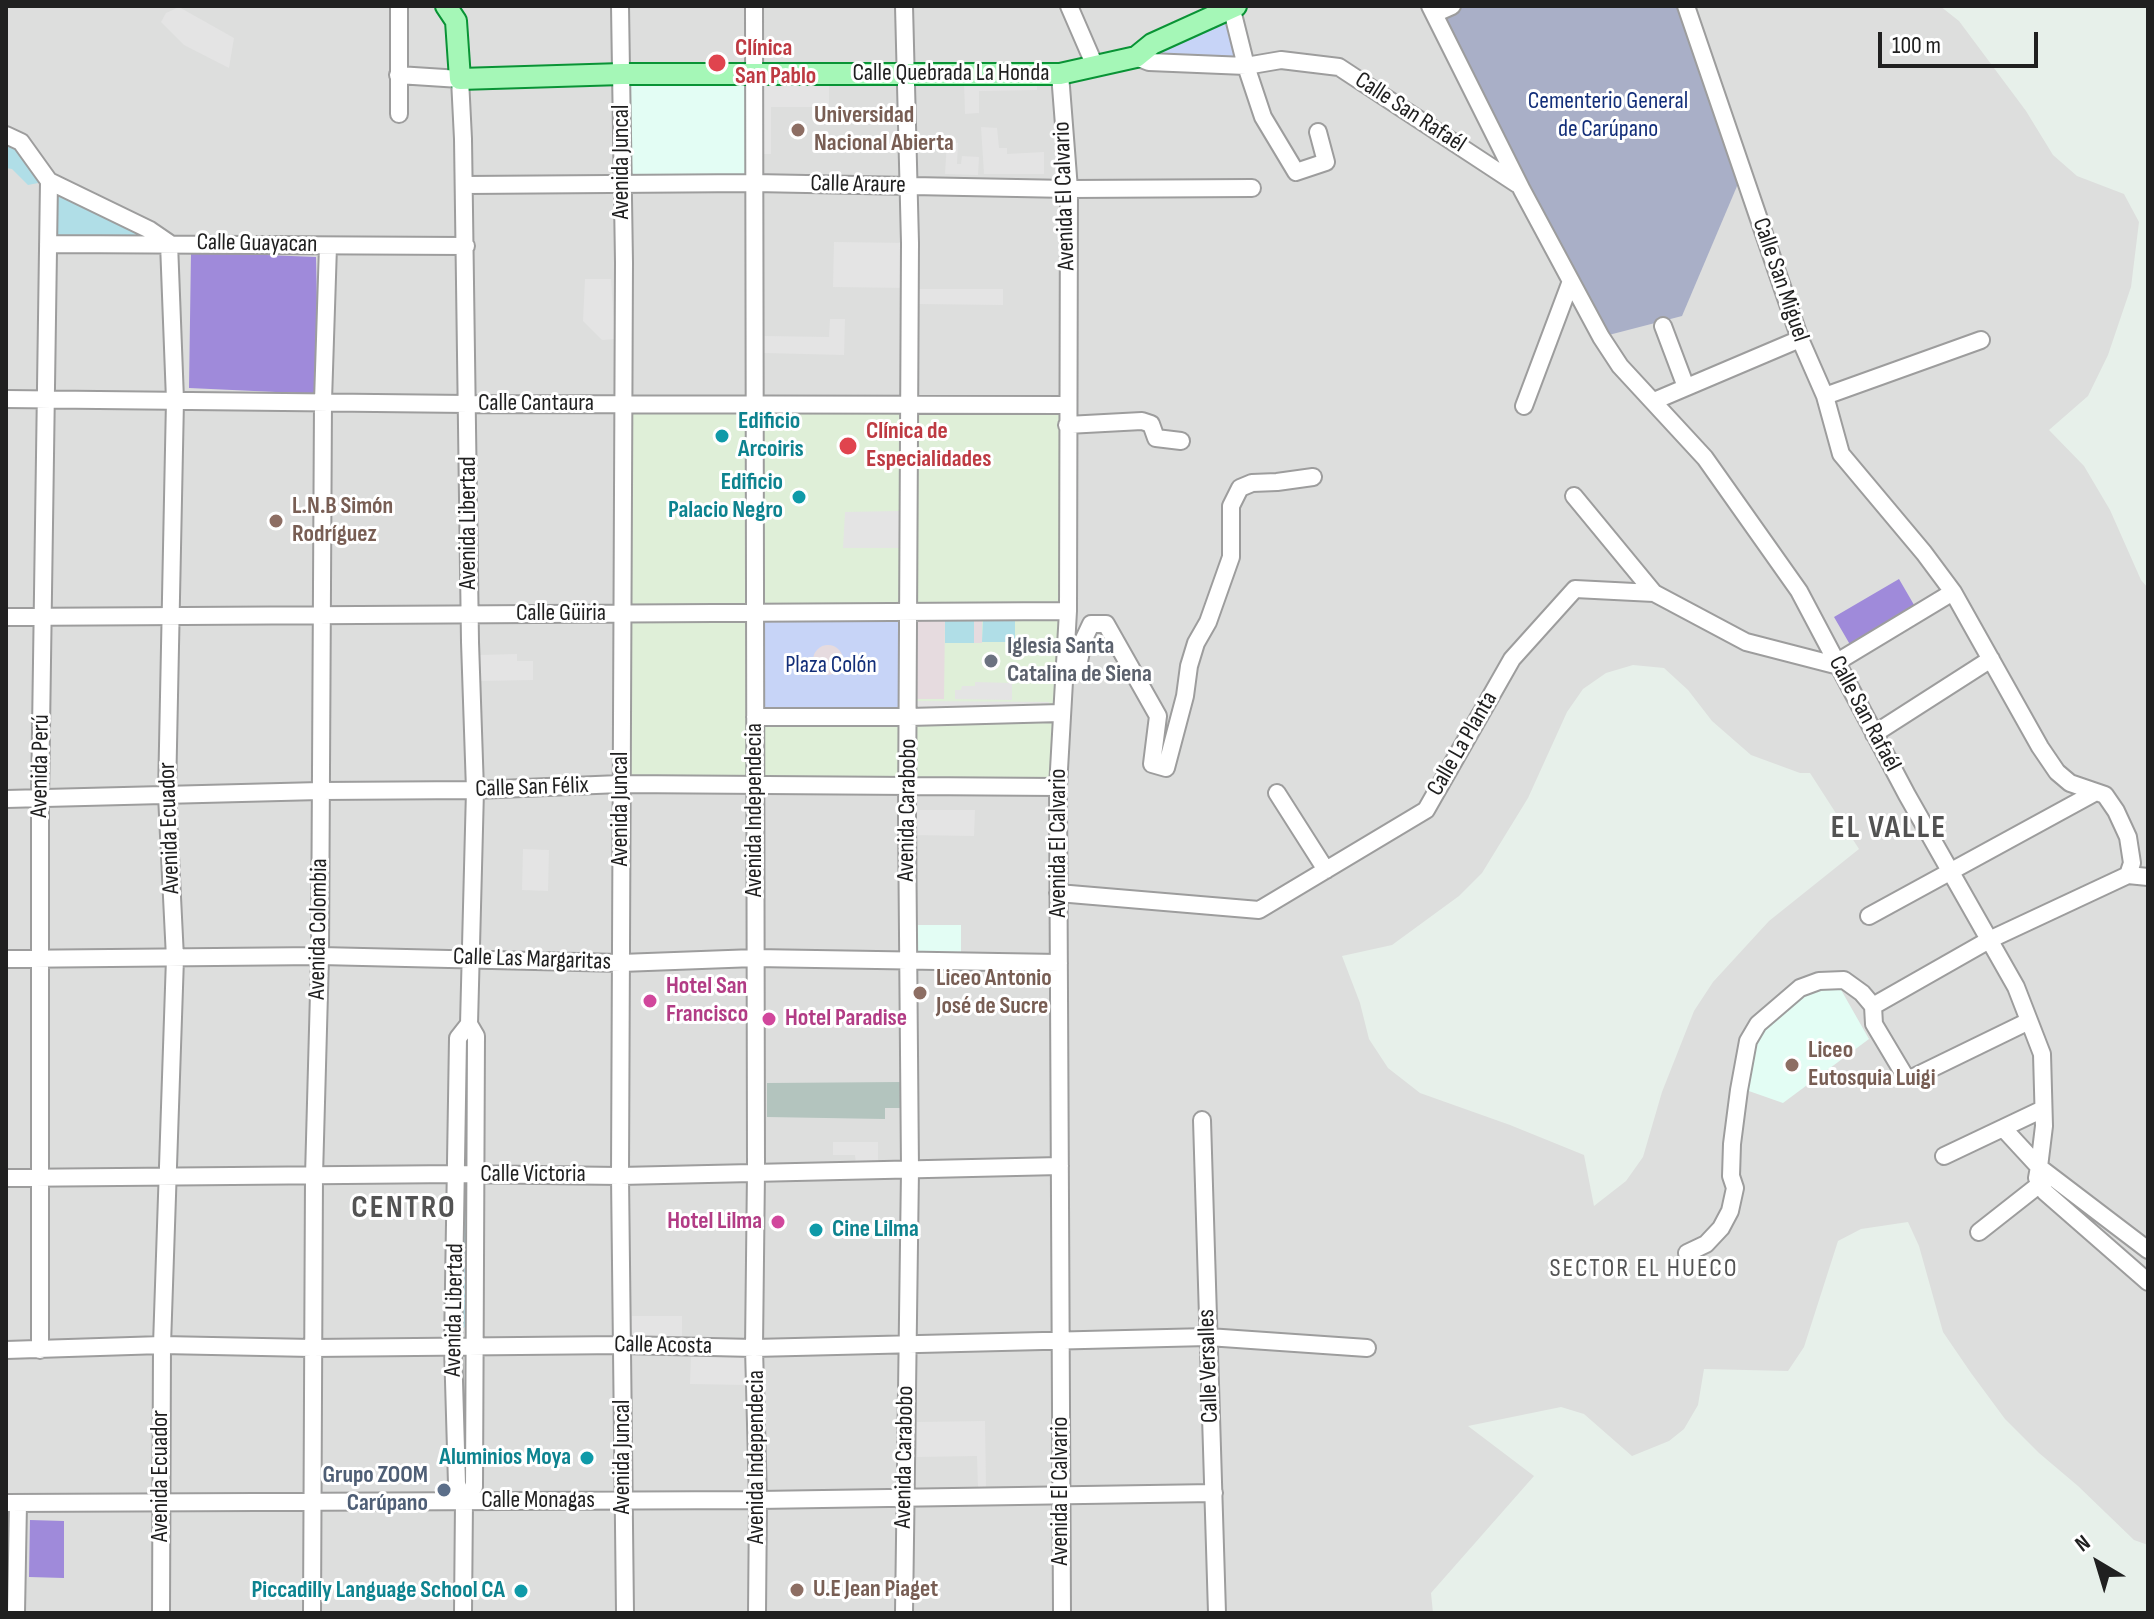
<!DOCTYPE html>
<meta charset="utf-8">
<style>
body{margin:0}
#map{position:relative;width:2154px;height:1619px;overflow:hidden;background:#e7f0ea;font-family:"Sofia Sans Condensed",sans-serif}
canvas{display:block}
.frame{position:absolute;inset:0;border:8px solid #202020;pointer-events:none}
.north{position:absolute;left:2058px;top:1523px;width:80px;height:80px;-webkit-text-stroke:6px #fff;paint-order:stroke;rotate:322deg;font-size:22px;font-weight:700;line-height:32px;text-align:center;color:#202020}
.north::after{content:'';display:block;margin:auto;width:28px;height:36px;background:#202020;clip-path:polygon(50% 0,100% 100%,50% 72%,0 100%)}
.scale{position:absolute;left:1878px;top:32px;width:160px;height:36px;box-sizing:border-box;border:4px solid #202020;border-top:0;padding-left:10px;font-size:24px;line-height:28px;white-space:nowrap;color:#202020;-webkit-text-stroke:6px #fff;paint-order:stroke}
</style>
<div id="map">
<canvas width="2154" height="1619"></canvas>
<div class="frame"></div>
<div class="north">N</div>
<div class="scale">100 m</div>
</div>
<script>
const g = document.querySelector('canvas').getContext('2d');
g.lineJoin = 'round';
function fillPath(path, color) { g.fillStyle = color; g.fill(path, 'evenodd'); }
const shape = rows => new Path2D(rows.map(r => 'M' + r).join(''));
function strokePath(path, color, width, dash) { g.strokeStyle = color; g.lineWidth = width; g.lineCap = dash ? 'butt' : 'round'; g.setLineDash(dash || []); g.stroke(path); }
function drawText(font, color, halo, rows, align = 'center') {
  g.font = font + ' "Sofia Sans Condensed",sans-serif'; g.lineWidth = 6; g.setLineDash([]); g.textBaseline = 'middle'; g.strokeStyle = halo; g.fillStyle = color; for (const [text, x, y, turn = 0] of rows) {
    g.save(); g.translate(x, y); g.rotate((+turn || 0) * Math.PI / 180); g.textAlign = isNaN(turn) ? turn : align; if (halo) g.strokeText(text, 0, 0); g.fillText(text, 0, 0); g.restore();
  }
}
const residential = shape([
 [6,6,1940,6,1959,21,2026,111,2053,155,2077,176,2124,194,2139,222,2131,287,2108,355,2088,396,2049,430,2084,466,2110,510,2141,580,2148,588,2148,1545,2134,1540,2078,1486,2039,1453,2005,1419,1971,1373,1943,1332,1919,1246,1908,1222,1861,1229,1838,1241,1804,1347,1788,1371,1704,1369,1698,1405,1684,1429,1669,1441,1632,1456,1584,1414,1561,1407,1468,1426,1534,1476,1431,1593,1433,1613,6,1613],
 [1633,665,1664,668,1688,690,1712,721,1751,755,1800,773,1810,773,1859,849,1769,921,1713,982,1694,1011,1662,1092,1643,1157,1626,1181,1594,1206,1584,1155,1510,1125,1420,1093,1388,1068,1369,1039,1360,1003,1342,956,1392,945,1459,896,1482,873,1528,798,1567,712,1583,689,1606,673]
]);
const commercial = shape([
 [624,404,1067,405,1058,787,620,784]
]);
const education = shape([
 [754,75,754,183,626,183,625,76],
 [916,925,961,925,961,956,916,956],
 [1821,985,1840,988,1869,1039,1783,1103,1746,1090,1753,1041,1776,1013]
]);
const construction = shape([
 [901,1082,901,1108,885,1108,885,1119,767,1117,767,1083]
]);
const grass = shape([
 [6,135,49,181,169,243,48,244,48,181,28,185,12,169,6,168],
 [983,617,1015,617,1015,642,982,642],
 [945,618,974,618,974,643,945,643],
 [467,1181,467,1325,461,1330,464,1182]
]);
const cemetery = shape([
 [1452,6,1686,6,1743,172,1682,316,1601,337,1434,14]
]);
const park = shape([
 [1231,14,1242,62,1143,56],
 [761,618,903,619,901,714,759,713]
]);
const pitch = shape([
 [191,252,316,257,319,394,189,388],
 [1899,579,1917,610,1852,648,1834,617],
 [30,1520,64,1521,64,1578,29,1577]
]);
const parking = shape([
 [179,7,234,38,229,68,184,45,161,22,166,13],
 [754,75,829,75,829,107,771,107,771,154,754,154],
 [1037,78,1037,90,979,91,979,113,965,114,964,80],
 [981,127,997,128,999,148,1007,148,1007,154,1044,152,1044,174,984,174],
 [947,142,958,143,957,164,961,164,962,156,979,157,978,175,945,174],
 [834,242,910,243,909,288,833,287],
 [585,279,611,279,615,339,602,340,583,321],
 [918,289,1003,289,1003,305,918,304],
 [830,319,845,319,844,355,764,353,764,336,829,337],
 [899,511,900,548,843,548,845,512],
 [909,614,917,614,916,701,1049,702,1049,711,910,708],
 [517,654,517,661,533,661,533,680,479,681,479,655],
 [975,682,1012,683,1012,700,955,699,955,690,961,690,962,686,975,686],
 [913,810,975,810,974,836,912,835],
 [523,849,549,850,548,891,522,890],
 [833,1142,878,1142,878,1161,856,1164,855,1155,833,1155],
 [632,1316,682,1316,682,1336,631,1336],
 [691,1356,747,1357,747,1385,690,1384],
 [985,1421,986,1488,978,1488,977,1456,917,1457,917,1422]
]);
const plaza = shape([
 [917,615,982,616,982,643,974,643,974,618,945,618,944,699,917,699],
 '813 660a15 15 0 1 1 30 0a15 15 0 1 1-30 0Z'
]);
const minor = shape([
 [620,6,624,263,620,1176,625,1613],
 [754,6,756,1171,754,1348,758,1500,757,1613],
 [1069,6,1095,66],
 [1231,6,1246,66,1263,117,1296,172,1326,162,1318,132],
 [1430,6,1522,190,1601,337,1620,366,1705,458,1799,591,1907,795,2016,987,2042,1054,2044,1126,2039,1167,2148,1250],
 [1686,6,1800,339,1825,396,1981,340],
 [1434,14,1452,6],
 [1136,57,1149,62,1246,66,1281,60,1339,67,1517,184],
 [1060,74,1069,189,1068,611,1058,787,1062,1613],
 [398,75,460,79,463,139,470,642,475,790,469,1024,476,1036,474,1487,464,1501],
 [399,114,399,6],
 [6,135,21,142,49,181,150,230,169,243,175,400,167,795,175,958,162,1345,161,1613],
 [465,185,754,183,1069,189,1252,188],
 [48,244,466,246],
 [1663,326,1686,387],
 [1825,396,1841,454,1924,553,1953,592,2040,747,2057,772,2070,783,2105,795,2116,811,2128,837,2132,863,2128,875],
 [6,399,468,404,1067,405],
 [1654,401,1800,339],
 [1524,406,1571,281],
 [1067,425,1142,421,1151,424,1156,438,1181,441],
 [1574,496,1654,593],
 [6,617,1068,611],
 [1837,662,1953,592],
 [1064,674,1078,667,1083,641,1091,624,1106,624,1158,716,1152,764,1166,768,1185,696,1189,666,1196,643,1208,622,1231,557,1231,506,1240,488,1252,483,1277,482,1313,477],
 [755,717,909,717,1061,713],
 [1874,734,1991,659],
 [1277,793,1326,870],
 [6,799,320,791,475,790,620,784,1058,787],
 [1058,893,1259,910,1426,810,1512,659,1575,589,1654,593,1746,642,1839,666],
 [1869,916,2096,792],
 [6,959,320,956,621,963,755,958,1059,963],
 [2029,1021,1912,1078,1905,1076,1874,1024,1873,1006,1989,940,2128,875,2148,877],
 [1202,1120,1217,1613],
 [2003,1128,2039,1167,2037,1178,2045,1192,2148,1282],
 [1944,1156,2043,1109],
 [6,1178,458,1174,620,1176,1060,1166],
 [1979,1232,2040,1184],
 [1687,1253,1706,1244,1721,1228,1730,1211,1735,1188,1731,1176,1732,1144,1739,1090,1748,1041,1758,1024,1800,988,1819,981,1844,980,1862,993,1873,1006],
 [6,1350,162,1345,312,1348,623,1345,754,1348,1208,1337,1367,1348],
 [40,1350,40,799,49,181],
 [6,1503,758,1500,1214,1493],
 [16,1613,18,1503],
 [312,1613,314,1176,320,956,323,401,328,246],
 [463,1613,464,1501,457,1484,453,1347,458,1038,469,1024],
 [904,1613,910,1170,907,817,910,243,904,6]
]);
const major = shape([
 [446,6,456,21,460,79,622,74,1060,74,1136,57,1152,44,1236,6]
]);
const markers = [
 [717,63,10,"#e0444e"],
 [798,130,8,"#8d6e63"],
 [722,436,8,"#0f9aa8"],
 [848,446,10,"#e0444e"],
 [799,497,8,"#0f9aa8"],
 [276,521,8,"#8d6e63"],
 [991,661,8,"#6b7280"],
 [920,993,8,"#8d6e63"],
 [650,1001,8,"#d1479c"],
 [769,1019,8,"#d1479c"],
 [1792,1065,8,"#8d6e63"],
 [778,1222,8,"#d1479c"],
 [816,1230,8,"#0f9aa8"],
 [587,1458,8,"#0f9aa8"],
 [444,1490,8,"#5c6f8a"],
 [797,1590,8,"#8d6e63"],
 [521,1591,8,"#0f9aa8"]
];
const healthNames = [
 ["Clínica",735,49],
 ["San Pablo",735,77],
 ["Clínica de",866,432],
 ["Especialidades",866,460]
];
const streetNames = [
 ["Calle Quebrada La Honda",951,74],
 ["Calle San Rafaél",1410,113,33],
 ["Avenida Juncal",622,162,-90],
 ["Calle Araure",858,185,1],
 ["Avenida El Calvario",1065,196,-92],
 ["Calle Guayacan",257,244,1],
 ["Calle San Miguel",1780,280,71],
 ["Calle Cantaura",536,404],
 ["Avenida Libertad",469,523,-90],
 ["Calle Güiria",561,614],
 ["Calle San Rafaél",1864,714,62],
 ["Calle La Planta",1463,744,-60],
 ["Avenida Perú",41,766,-89],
 ["Calle San Félix",532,788,-2],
 ["Avenida Juncal",621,809,-90],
 ["Avenida Independecia",755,810,-90],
 ["Avenida Carabobo",908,810,-89],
 ["Avenida Ecuador",170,828,-92],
 ["Avenida El Calvario",1059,843,-90],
 ["Avenida Colombia",319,929,-89],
 ["Calle Las Margaritas",532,960,2],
 ["Calle Victoria",533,1175],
 ["Avenida Libertad",455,1310,-89],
 ["Calle Acosta",663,1346,1],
 ["Calle Versalles",1209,1366,-92],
 ["Avenida Juncal",623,1457,-90],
 ["Avenida Independecia",757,1457,-90],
 ["Avenida Carabobo",905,1457,-89],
 ["Avenida Ecuador",161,1476,-90],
 ["Avenida El Calvario",1061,1491,-90],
 ["Calle Monagas",538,1501]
];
const parkNames = [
 ["Cementerio General",1608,102],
 ["de Carúpano",1608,130],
 ["Plaza Colón",831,666]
];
const educationNames = [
 ["Universidad",814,116],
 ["Nacional Abierta",814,144],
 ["L.N.B Simón",292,507],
 ["Rodríguez",292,535],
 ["Liceo Antonio",936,979],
 ["José de Sucre",936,1007],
 ["Liceo",1808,1051],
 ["Eutosquia Luigi",1808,1079],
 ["U.E Jean Piaget",813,1590]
];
const cultureNames = [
 ["Edificio",738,422,"left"],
 ["Arcoiris",738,450,"left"],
 ["Edificio",783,483],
 ["Palacio Negro",783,511],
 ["Cine Lilma",832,1230,"left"],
 ["Aluminios Moya",571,1458],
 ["Piccadilly Language School CA",505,1591]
];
const worshipNames = [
 ["Iglesia Santa",1007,647],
 ["Catalina de Siena",1007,675]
];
const hotelNames = [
 ["Hotel San",666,987],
 ["Francisco",666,1015],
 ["Hotel Paradise",785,1019],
 ["Hotel Lilma",762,1222,"right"]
];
const serviceNames = [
 ["Grupo ZOOM",428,1476],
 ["Carúpano",428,1504]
];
const neighbourhoodNames = [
 ["SECTOR EL HUECO",1644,1269]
];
const districtNames = [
 ["EL VALLE",1889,829],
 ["CENTRO",404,1209]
];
fillPath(residential, '#dddedd');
fillPath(commercial, '#dfefd8');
fillPath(education, '#e3fdf4');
fillPath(construction, '#b3c4be');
fillPath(grass, '#b0dee7');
fillPath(cemetery, '#a9afc7');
fillPath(park, '#c7d4f7');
fillPath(pitch, '#9f8ada');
fillPath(parking, '#e4e4e4');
fillPath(plaza, '#e6dbdf');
strokePath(minor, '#9d9d9d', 20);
strokePath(major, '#099335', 24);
strokePath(minor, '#fff', 16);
strokePath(major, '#a5f7b7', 20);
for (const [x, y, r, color] of markers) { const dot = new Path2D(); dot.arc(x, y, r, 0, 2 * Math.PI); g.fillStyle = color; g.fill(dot); strokePath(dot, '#fff', 3); }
drawText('bold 24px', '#be3a42', '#fff', healthNames, 'left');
drawText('24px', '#202020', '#fff', streetNames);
drawText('24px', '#122e79', '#fff', parkNames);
drawText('bold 24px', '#785e54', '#fff', educationNames, 'left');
drawText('bold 24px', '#0d838f', '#fff', cultureNames, 'right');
drawText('bold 24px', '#5b616d', '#fff', worshipNames, 'left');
drawText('bold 24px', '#b23c85', '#fff', hotelNames, 'left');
drawText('bold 24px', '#4e5e75', '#fff', serviceNames, 'right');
g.letterSpacing = '2px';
drawText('26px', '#535353', '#fff', neighbourhoodNames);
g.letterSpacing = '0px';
g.letterSpacing = '2px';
drawText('bold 32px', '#535353', '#fff', districtNames);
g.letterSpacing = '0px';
</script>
